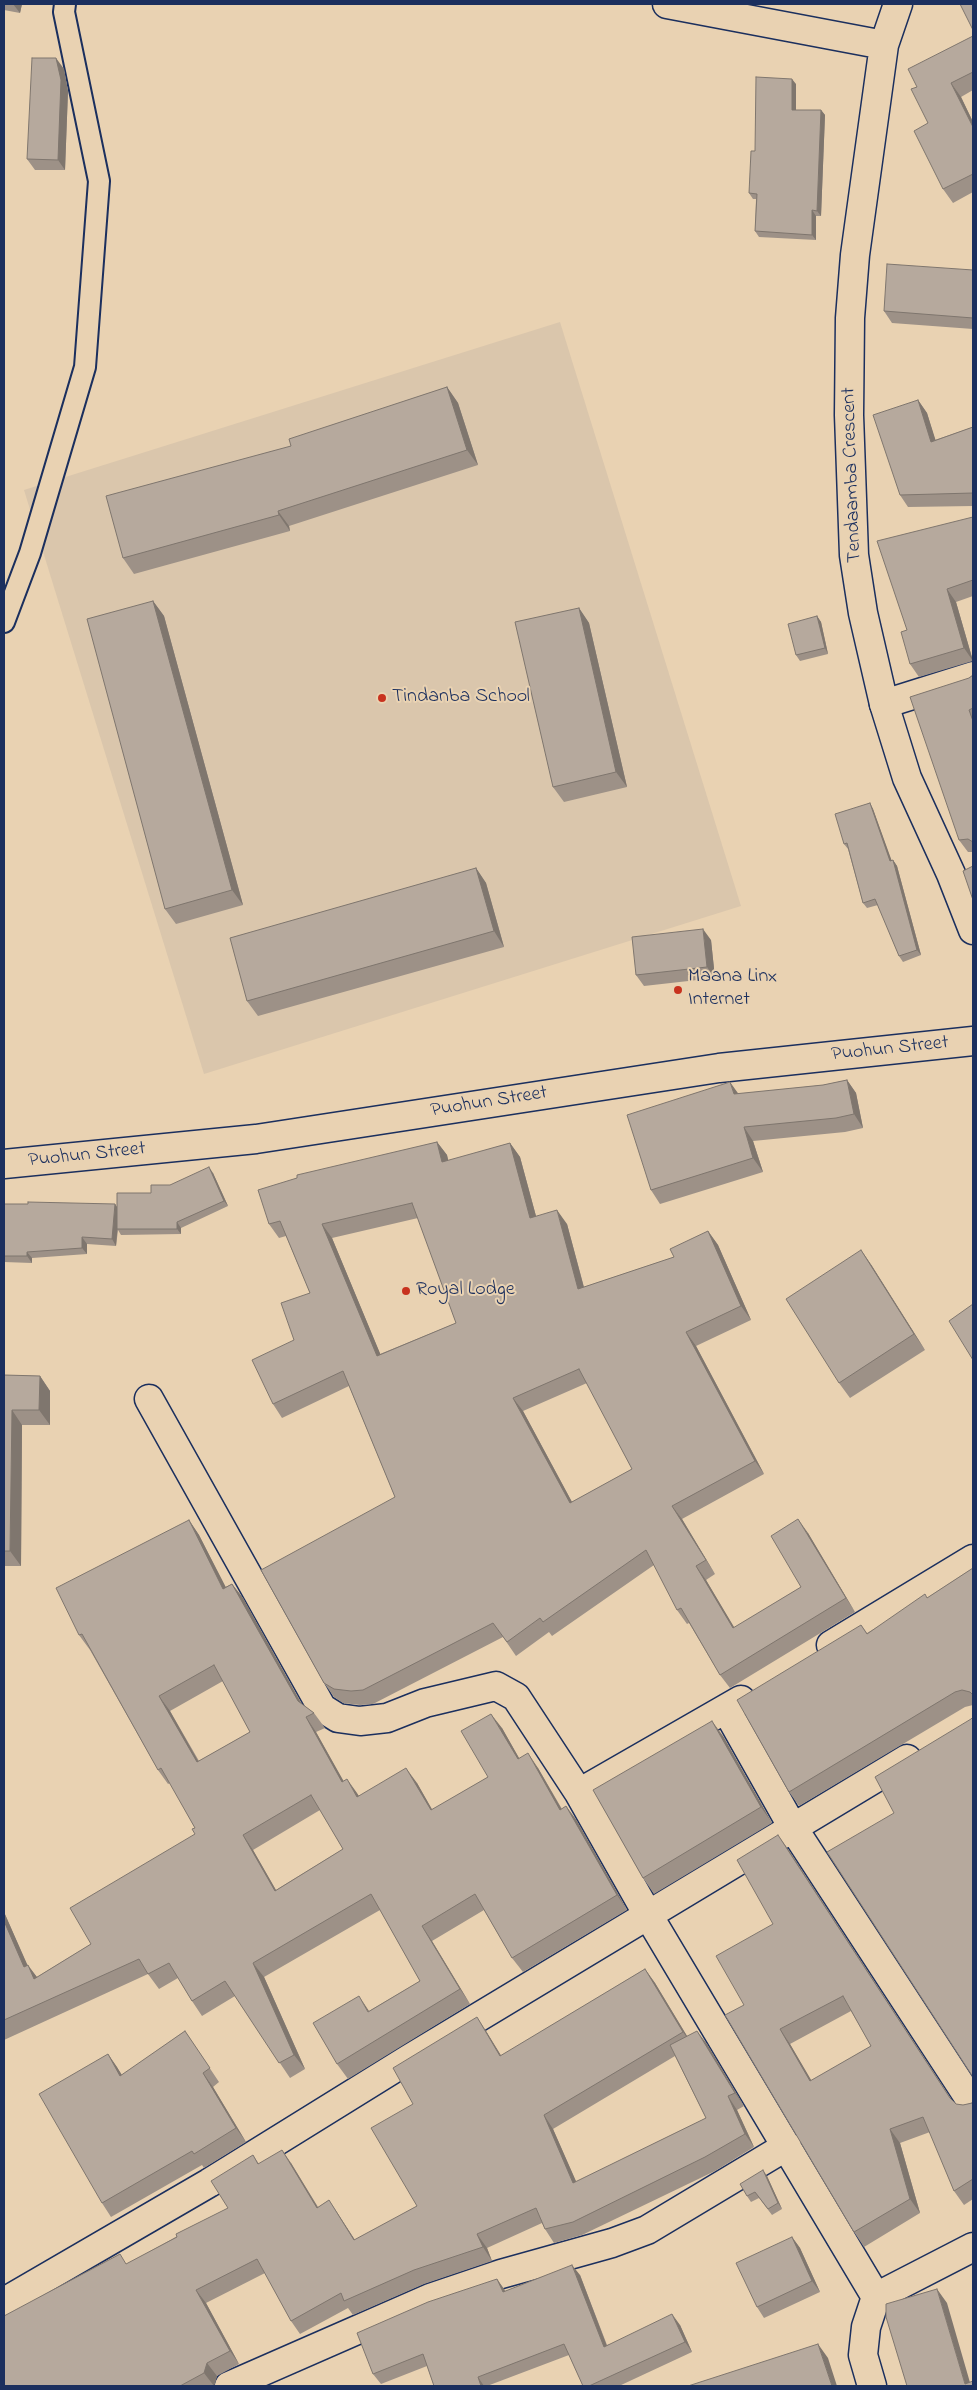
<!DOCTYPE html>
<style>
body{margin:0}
#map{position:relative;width:977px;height:2390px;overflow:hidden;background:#e9d2b2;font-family:"Indie Flower",sans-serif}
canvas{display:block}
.frame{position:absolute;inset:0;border:5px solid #1b2f5e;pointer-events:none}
</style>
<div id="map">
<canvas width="977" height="2390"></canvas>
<div class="frame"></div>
</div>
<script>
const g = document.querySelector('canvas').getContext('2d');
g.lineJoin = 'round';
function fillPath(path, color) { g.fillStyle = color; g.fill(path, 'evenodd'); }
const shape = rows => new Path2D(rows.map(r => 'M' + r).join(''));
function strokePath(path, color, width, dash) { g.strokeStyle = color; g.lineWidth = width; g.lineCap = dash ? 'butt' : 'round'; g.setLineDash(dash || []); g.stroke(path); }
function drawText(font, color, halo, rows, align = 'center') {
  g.font = font + ' "Indie Flower",sans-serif'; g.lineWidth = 4; g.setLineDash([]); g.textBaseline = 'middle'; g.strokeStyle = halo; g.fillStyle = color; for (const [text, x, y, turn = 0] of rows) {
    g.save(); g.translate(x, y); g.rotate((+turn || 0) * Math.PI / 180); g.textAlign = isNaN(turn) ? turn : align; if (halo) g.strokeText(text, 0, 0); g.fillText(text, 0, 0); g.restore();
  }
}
const built = shape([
 [560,322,741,906,204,1074,24,490]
]);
const lane = shape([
 [4,622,30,553,85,367,99,181,64,12,65,4]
]);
const street = shape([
 [884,704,973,676],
 [4,1164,256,1139,719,1068,973,1041],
 [149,1399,322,1708,338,1718,360,1721,387,1718,425,1703,496,1686,516,1697,579,1793,648,1915,876,2297],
 [831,1645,973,1559],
 [726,1709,793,1828,973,2104],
 [579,1793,741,1700],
 [4,2302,209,2183,409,2059,907,1759],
 [229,2386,430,2298,501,2274,612,2243,647,2230,787,2146],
 [872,2386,863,2355,866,2327,876,2297,973,2247]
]);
const secondary = shape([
 [667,4,884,45],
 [898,4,884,45,855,255,850,318,849,415,854,555,863,613,884,704,907,778,951,874,973,930]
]);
const wall = shape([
 [4,4,22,4,20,13,4,10],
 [973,36,973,90,961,97,973,122,973,192,953,203,943,189,928,123,917,87],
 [64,69,68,91,65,170,35,170,27,159],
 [796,84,796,110,821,110,825,115,821,216,816,216,816,240,759,237,755,231,756,199,753,199,749,193,755,151],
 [973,270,973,329,892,323,884,311],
 [447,387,458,403,478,465,289,526,290,531,134,574,123,558,291,446],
 [918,400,927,413,935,440,973,427,973,506,908,507,900,495],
 [973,517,973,596,956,602,973,661,919,677,910,664,907,630],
 [153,601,164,616,243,905,176,924,165,909],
 [579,608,589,623,627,787,564,802,553,787],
 [817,616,821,622,828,654,800,661,796,655],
 [973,675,973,852,968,852,959,840,969,678],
 [870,803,873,809,891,860,893,860,897,866,921,955,903,962,899,956,878,905,867,908,863,903,848,849,844,844],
 [476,868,486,883,504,947,258,1016,247,1001],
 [711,940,715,978,644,986,636,975],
 [847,1080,856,1093,863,1128,845,1132,753,1141,763,1172,660,1204,651,1190,738,1094,823,1085],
 [437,1142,447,1155,448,1161,510,1143,520,1157,536,1216,567,1224,584,1287,674,1257,708,1231,718,1245,751,1320,696,1346,764,1474,682,1519,715,1574,706,1580,734,1628,801,1587,808,1533,855,1612,730,1688,720,1675,689,1623,687,1624,677,1610,654,1565,552,1636,549,1632,516,1656,503,1637,373,1704,360,1705,343,1703,334,1697,324,1683,395,1497,349,1386,282,1418,273,1404,310,1293,286,1236,279,1238,269,1224,297,1178],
 [418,1218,456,1323,380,1354,332,1238],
 [587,1383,632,1469,572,1502,523,1411],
 [213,1173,228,1206,181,1228,181,1234,121,1235,118,1230,116,1246,87,1244,87,1254,32,1258,32,1263,4,1262,4,1204,115,1204,117,1207,170,1185],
 [861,1250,872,1266,925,1350,850,1398,839,1383],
 [4,1375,40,1376,50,1391,50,1425,22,1425,21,1566,4,1566],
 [189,1520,199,1535,225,1587,232,1584,243,1598,302,1704,314,1713,325,1728,316,1732,343,1781,359,1796,417,1783,432,1810,488,1777,502,1728,519,1758,538,1768,562,1809,566,1806,577,1821,627,1910,523,1972,512,1958,484,1910,432,1941,470,2004,348,2079,337,2064,369,2011,420,1981,380,1910,264,1977,305,2069,290,2078,235,1996,202,2016,192,2001,178,1978,159,1989,148,1974,4,2040,4,1912,27,1965,37,1977,91,1944,195,1834,195,1828,170,1783,168,1784,158,1770,90,1650,79,1635],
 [223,1681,250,1732,199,1761,170,1711],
 [320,1810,343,1849,276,1890,253,1850],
 [973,1568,973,1705,965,1707,799,1806,789,1792,861,1625,867,1633,927,1598],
 [723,1736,772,1823,654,1894,643,1878],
 [788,1849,952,2100,956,2104,963,2105,972,2103,973,2101,973,2199,964,2205,954,2191,930,2132,900,2143,920,2213,864,2247,854,2232,744,2005,773,1924],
 [851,2011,871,2046,811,2081,790,2044],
 [645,1969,655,1983,687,2036,707,2044,744,2106,737,2110,754,2147,715,2171,582,2235,554,2243,545,2229,542,2223,487,2248,492,2261,424,2284,353,2315,348,2308,300,2334,291,2321,265,2273,206,2303,239,2364,217,2376,214,2386,4,2386,127,2264,228,2208,253,2155,259,2164,291,2163,318,2207,329,2200,355,2240,417,2206,413,2104,486,2031,501,2056],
 [675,2056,706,2118,576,2182,553,2129],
 [185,2031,219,2082,213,2087,246,2142,204,2168,202,2165,111,2217,102,2203,108,2054,122,2075],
 [767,2176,782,2209,772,2215,759,2198,751,2202,747,2196],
 [792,2237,800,2248,820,2292,764,2318,757,2307],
 [580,2275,607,2345,680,2325,692,2352,619,2386,583,2386,569,2355,487,2386,434,2386,427,2366,381,2384,373,2374,497,2279,505,2291]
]);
const shadedWall = shape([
 [13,4,22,4,20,13],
 [56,58,64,69,68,91,65,170,58,160],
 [792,79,796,84,796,116,792,110],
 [951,83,961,97,973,122,973,127],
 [821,110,825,115,821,216,817,211],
 [812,210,816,216,816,240,812,235],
 [447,387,458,403,478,465,467,450],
 [918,400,927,413,940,454,931,442],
 [278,511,289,526,290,531,279,515],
 [947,589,956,602,973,661,964,648],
 [153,601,164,616,243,905,232,890],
 [579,608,589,623,627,787,616,772],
 [817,616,821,622,828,654,825,648],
 [870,803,873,809,894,867,890,861],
 [893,860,897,866,921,955,917,950],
 [476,868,486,883,504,947,494,931],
 [703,929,711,940,715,978,707,967],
 [847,1080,856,1093,863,1128,854,1114],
 [730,1082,740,1096,734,1094],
 [744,1127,753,1141,763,1172,753,1158],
 [437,1142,447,1155,452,1176,442,1162],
 [510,1143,520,1157,540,1231,530,1218],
 [209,1167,213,1173,228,1206,224,1201],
 [115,1204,119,1210,116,1246,112,1239],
 [557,1210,567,1224,588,1303,578,1289],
 [177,1222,181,1228,181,1234,177,1229],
 [322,1224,332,1238,387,1370,377,1356],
 [708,1231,718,1245,751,1320,741,1306],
 [82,1237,87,1244,87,1254,82,1248],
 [861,1250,872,1266,925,1350,914,1334],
 [27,1252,32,1258,32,1263,27,1256],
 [686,1332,696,1346,764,1474,755,1461],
 [40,1376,50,1391,50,1425,39,1410],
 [513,1398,523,1411,580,1517,570,1503],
 [12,1410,22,1425,21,1566,10,1551],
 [672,1506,682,1519,715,1574,706,1560],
 [798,1519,808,1533,855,1612,846,1598],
 [189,1520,199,1535,234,1603,223,1589],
 [696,1566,706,1580,743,1642,733,1628],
 [232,1584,243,1598,308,1716,298,1701],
 [159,1696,170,1711,207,1777,197,1762],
 [491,1714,502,1728,528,1774,518,1759],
 [306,1717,316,1732,352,1796,342,1782],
 [712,1721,723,1736,772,1823,761,1807],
 [528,1753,538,1768,570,1824,560,1810],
 [406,1768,417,1783,441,1825,431,1810],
 [347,1779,357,1793,368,1811,357,1797],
 [566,1806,577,1821,627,1910,617,1895],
 [243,1835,253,1850,285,1906,275,1891],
 [778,1835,788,1849,960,2113,950,2098],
 [4,1912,35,1982,24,1967,4,1921],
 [422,1926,432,1941,470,2004,460,1989],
 [253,1963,264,1977,305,2069,294,2055],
 [28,1965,39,1980,34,1979],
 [645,1969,655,1983,693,2046,683,2032],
 [359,1996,369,2011,368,2012],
 [477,2017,486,2031,510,2070,500,2056],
 [780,2029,790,2044,820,2095,810,2081],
 [697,2031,707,2044,744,2106,735,2093],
 [108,2054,117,2067,130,2089,120,2076],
 [203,2073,213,2087,246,2142,236,2128],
 [728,2096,737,2110,754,2147,745,2134],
 [544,2115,553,2129,583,2197,573,2183],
 [890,2129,900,2143,920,2213,910,2199],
 [282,2150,291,2163,326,2221,317,2208],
 [763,2170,767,2176,782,2209,778,2203],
 [329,2200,338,2214,364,2254,354,2240],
 [477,2234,487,2248,492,2261,483,2247],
 [792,2237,800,2248,820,2292,812,2281],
 [572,2265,580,2275,611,2357,604,2347],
 [497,2279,504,2289,510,2302,503,2292],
 [937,2289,947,2303,971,2386,965,2384],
 [196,2290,206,2303,239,2364,230,2351],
 [672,2314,680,2325,692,2352,685,2342],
 [818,2344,828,2358,837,2386,832,2386],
 [207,2363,217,2376,214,2386,204,2373],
 [478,2377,484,2386,481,2386]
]);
const building = shape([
 [960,4,973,4,973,30,960,4],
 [973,36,973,72,951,83,973,127,973,174,943,189,914,131,928,123,911,89,917,87,908,69,973,36],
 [32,58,56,58,61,80,58,160,27,159,32,58],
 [756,77,792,79,792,110,821,110,817,211,812,210,812,235,755,231,757,194,749,193,751,151,755,151,756,77],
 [887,264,973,270,973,318,884,311,887,264],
 [447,387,467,450,278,511,279,515,123,558,106,496,291,446,289,439,447,387],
 [918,400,931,442,973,427,973,493,900,495,873,415,918,400],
 [973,517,973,580,947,589,964,648,910,664,901,632,907,630,877,541,973,517],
 [153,601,232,890,165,909,87,619,153,601],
 [579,608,616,772,553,787,515,622,579,608],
 [817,616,825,648,796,655,788,624,817,616],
 [973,675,973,708,969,710,973,721,973,842,968,839,959,840,910,697,969,678,973,675],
 [870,803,890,861,893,860,917,950,899,956,875,899,863,903,847,843,844,844,835,814,870,803],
 [973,866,973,900,963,871,973,866],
 [476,868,494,931,247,1001,230,938,476,868],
 [703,929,707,967,636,975,632,937,703,929],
 [847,1080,854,1114,836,1118,744,1127,753,1158,651,1190,627,1115,730,1082,734,1094,823,1085,847,1080],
 [437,1142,442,1162,510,1143,530,1218,557,1210,578,1289,674,1257,670,1249,708,1231,741,1306,686,1332,755,1461,672,1506,706,1560,696,1566,733,1628,801,1587,771,1536,798,1519,846,1598,720,1675,681,1608,677,1610,646,1550,543,1622,540,1618,507,1642,493,1623,363,1690,351,1691,334,1689,324,1683,261,1570,395,1497,343,1371,273,1404,252,1360,294,1340,281,1303,310,1293,280,1221,269,1224,258,1190,297,1178,297,1175,437,1142],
 [412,1203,456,1323,377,1356,322,1224,412,1203],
 [579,1369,632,1469,570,1503,513,1398,579,1369],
 [209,1167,224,1201,177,1222,177,1229,117,1229,117,1193,151,1193,151,1185,170,1185,209,1167],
 [28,1202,115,1204,112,1239,82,1237,82,1248,27,1252,27,1256,4,1256,4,1204,28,1204,28,1202],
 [861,1250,914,1334,839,1383,786,1299,861,1250],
 [973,1304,973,1360,949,1321,973,1304],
 [4,1375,40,1376,39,1410,12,1410,10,1551,4,1551,4,1375],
 [189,1520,223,1589,232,1584,298,1701,314,1713,306,1717,342,1782,347,1779,357,1797,406,1768,431,1810,488,1777,461,1731,491,1714,518,1759,528,1753,560,1810,566,1806,617,1895,512,1958,475,1894,422,1926,460,1989,337,2064,313,2023,359,1996,368,2012,420,1981,371,1894,253,1963,294,2055,279,2063,225,1981,192,2001,169,1963,148,1974,139,1959,4,2020,4,1921,24,1967,28,1965,34,1979,91,1944,70,1908,195,1834,192,1829,195,1828,161,1768,158,1770,82,1634,79,1635,56,1588,189,1520],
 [214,1665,250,1732,197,1762,159,1696,214,1665],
 [311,1795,343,1849,275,1891,243,1835,311,1795],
 [973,1568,973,1695,970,1692,962,1690,955,1692,789,1792,737,1700,861,1625,867,1634,925,1594,927,1598,973,1568],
 [973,1717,973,2077,827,1852,894,1813,875,1777,971,1719,973,1717],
 [712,1721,761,1807,643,1878,593,1790,712,1721],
 [778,1835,950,2098,956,2104,963,2105,972,2103,973,2101,973,2179,954,2191,923,2117,890,2129,910,2199,854,2232,725,2015,744,2005,716,1956,773,1924,737,1860,778,1835],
 [843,1996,871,2046,810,2081,780,2029,843,1996],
 [645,1969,683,2032,544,2115,573,2183,706,2118,670,2045,697,2031,735,2093,728,2096,745,2134,705,2157,573,2222,545,2229,536,2208,477,2234,483,2247,414,2270,344,2301,341,2293,291,2321,257,2259,196,2290,230,2351,207,2363,204,2373,180,2386,4,2386,4,2316,120,2254,126,2264,177,2237,176,2234,228,2208,211,2181,253,2155,258,2164,282,2150,317,2208,329,2200,354,2240,417,2206,371,2128,413,2104,393,2068,477,2017,500,2056,645,1969],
 [185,2031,210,2068,203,2073,236,2128,194,2154,192,2151,102,2203,39,2094,108,2054,120,2076,185,2031],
 [763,2170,778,2203,768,2209,755,2192,747,2196,740,2184,763,2170],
 [792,2237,812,2281,757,2307,736,2263,792,2237],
 [572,2265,604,2347,672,2314,685,2342,589,2386,583,2386,564,2344,478,2377,481,2386,434,2386,423,2354,373,2374,357,2333,428,2302,497,2279,503,2292,572,2265],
 [937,2289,965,2384,973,2381,973,2386,907,2386,886,2317,886,2304,937,2289],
 [818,2344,832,2386,688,2386,818,2344]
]);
const markers = [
 [382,698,5,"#c8321e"],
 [678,990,5,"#c8321e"],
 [406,1291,5,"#c8321e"]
];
const streetNames = [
 ["Tendaamba Crescent",853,475,-92],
 ["Puohun Street",890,1050,-6],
 ["Puohun Street",489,1103,-9],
 ["Puohun Street",87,1156,-6]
];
const poiNames = [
 ["Tindanba School",392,698],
 ["Maana Linx",688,978],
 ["Internet",688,1001],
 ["Royal Lodge",416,1291]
];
fillPath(built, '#dac6ac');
strokePath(lane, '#1b2f5e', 24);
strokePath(street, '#1b2f5e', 31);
strokePath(secondary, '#1b2f5e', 31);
strokePath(lane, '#e9d2b2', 20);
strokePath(street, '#e9d2b2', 28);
strokePath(secondary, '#e9d2b2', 28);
fillPath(wall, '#9d9187');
fillPath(shadedWall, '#7f766e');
fillPath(building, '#b6a99d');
strokePath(building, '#7f766e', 1);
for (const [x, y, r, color] of markers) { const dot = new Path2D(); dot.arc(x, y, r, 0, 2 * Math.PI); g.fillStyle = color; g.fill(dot); strokePath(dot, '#e9d2b2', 2); }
drawText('20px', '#1b2f5e', '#e9d2b2', streetNames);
drawText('20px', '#1b2f5e', '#e9d2b2', poiNames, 'left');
</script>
